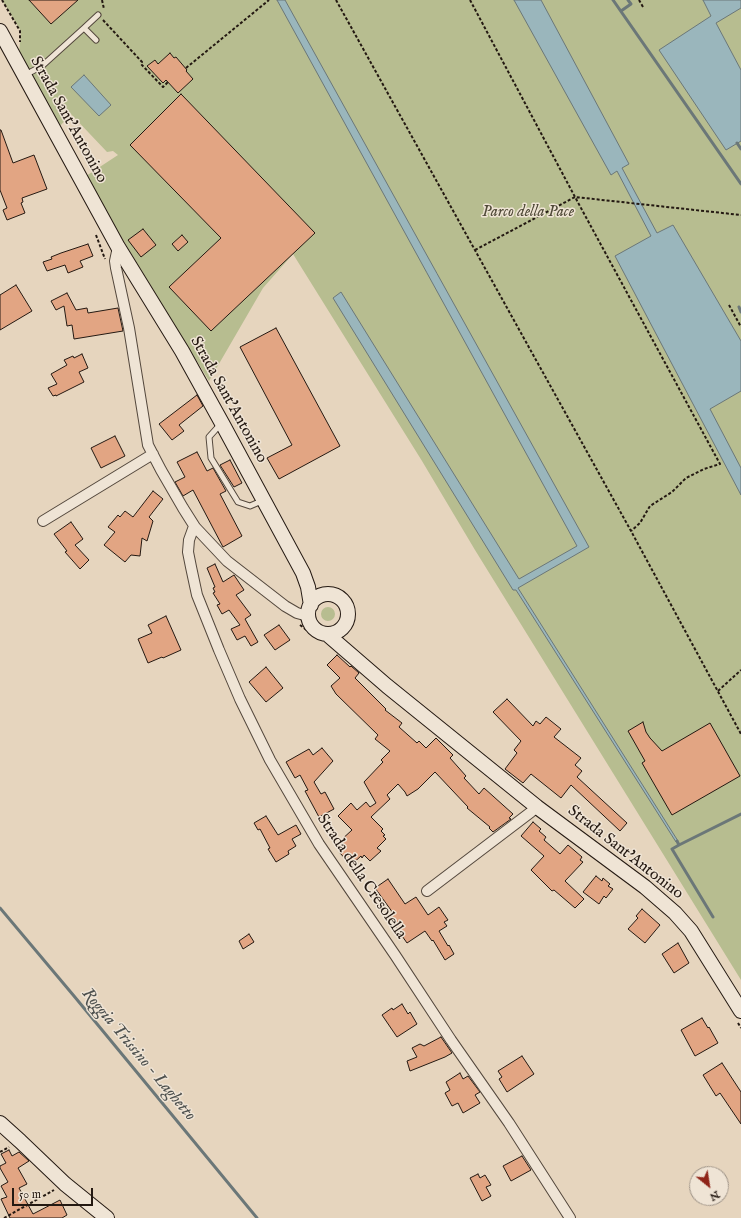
<!DOCTYPE html>
<style>
body{margin:0}
#map{position:relative;width:741px;height:1218px;overflow:hidden;background:#e6d5be;font-family:"IM FELL English",serif}
canvas{display:block}
.north{position:absolute;left:689px;top:1166px;width:40px;height:40px;box-sizing:border-box;background:#efe4d5;border:1px solid #9e9387;border-radius:50%;rotate:150deg;font-size:11px;font-weight:700;line-height:16px;text-align:center;color:#241912}
.north::after{content:'';display:block;margin:auto;width:14px;height:18px;background:#8f2418;clip-path:polygon(50% 0,100% 100%,50% 72%,0 100%)}
.scale{position:absolute;left:12px;top:1188px;width:81px;height:18px;box-sizing:border-box;border:2px solid #241912;border-top:0;padding-left:5px;font-size:12px;line-height:14px;white-space:nowrap;color:#241912;-webkit-text-stroke:3px #efe4d5;paint-order:stroke}
</style>
<div id="map">
<canvas width="741" height="1218"></canvas>
<div class="north">N</div>
<div class="scale">50 m</div>
</div>
<script>
const g = document.querySelector('canvas').getContext('2d');
g.lineJoin = 'round';
function fillPath(path, color) { g.fillStyle = color; g.fill(path, 'evenodd'); }
const shape = rows => new Path2D(rows.map(r => 'M' + r).join(''));
function strokePath(path, color, width, dash) { g.strokeStyle = color; g.lineWidth = width; g.lineCap = dash ? 'butt' : 'round'; g.setLineDash(dash || []); g.stroke(path); }
function drawText(font, color, halo, rows, align = 'center') {
  g.font = font + ' "IM FELL English",serif'; g.lineWidth = 3; g.setLineDash([]); g.textBaseline = 'middle'; g.strokeStyle = halo; g.fillStyle = color; for (const [text, x, y, turn = 0] of rows) {
    g.save(); g.translate(x, y); g.rotate((+turn || 0) * Math.PI / 180); g.textAlign = isNaN(turn) ? turn : align; if (halo) g.strokeText(text, 0, 0); g.fillText(text, 0, 0); g.restore();
  }
}
const green = shape([
 [2,0,741,0,741,980,475,550,422,461,293,254,263,288,209,381,101,204,86,176,118,155,113,151,107,152,71,114,60,126,19,53,21,31],
 '321 614a7 7 0 1 1 14 0a7 7 0 1 1-14 0Z'
]);
const water = shape([
 [277,0,285,0,589,547,518,588,678,841,676,842,516,590,513,590,333,298,341,292,519,579,577,546,277,0],
 [514,0,541,0,629,164,622,168,657,233,673,225,741,341,741,391,710,409,741,468,741,495,615,256,651,236,617,171,611,175,514,0],
 [703,0,741,0,741,8,716,23,741,70,741,141,726,150,659,50,711,16,703,0],
 [84,75,111,105,99,116,71,87,84,75]
]);
const stream = shape([
 [613,0,741,184],
 [621,11,631,4,628,0],
 [737,143,741,149],
 [739,307,741,312],
 [677,841,679,845,672,849,713,917],
 [679,845,741,814],
 [0,908,74,996,257,1218]
]);
const building = shape([
 [29,0,78,0,51,24,29,0],
 [170,53,174,58,176,57,187,70,186,71,193,79,178,93,166,80,163,83,147,66,155,60,158,64,170,53],
 [181,94,315,233,211,331,169,287,221,238,130,145,181,94],
 [0,130,1,130,13,163,34,155,47,189,22,198,23,202,21,203,25,213,7,220,3,210,7,208,0,190,0,130],
 [143,229,156,245,141,257,128,240,143,229],
 [182,235,188,242,178,251,172,244,182,235],
 [88,244,93,256,80,261,83,267,68,273,65,265,47,271,43,262,52,259,51,257,61,253,88,244],
 [16,285,32,311,0,330,0,295,16,285],
 [67,293,76,310,87,308,88,313,118,308,123,331,74,339,72,325,67,326,64,306,56,310,51,301,67,293],
 [276,328,340,446,279,479,267,458,292,445,240,347,276,328],
 [82,354,88,368,79,372,84,382,56,396,56,395,53,396,48,388,57,384,51,374,67,365,64,360,73,356,74,358,82,354],
 [197,395,203,406,179,425,184,431,172,440,159,424,197,395],
 [115,436,125,456,101,468,91,448,115,436],
 [197,452,207,471,213,468,226,491,220,494,242,536,223,547,193,490,183,496,175,482,185,477,177,462,197,452],
 [230,460,242,483,234,487,220,465,230,460],
 [153,491,163,499,149,517,153,521,147,541,142,538,140,556,131,555,125,562,104,545,115,532,108,527,118,515,120,517,125,511,133,517,153,491],
 [71,522,83,539,75,545,89,560,80,569,65,552,67,551,54,534,71,522],
 [215,564,223,582,234,575,244,590,236,595,251,615,245,619,258,642,251,646,245,636,237,640,231,629,240,625,229,610,222,614,217,605,220,604,213,593,215,592,213,588,215,587,207,568,215,564],
 [166,616,181,650,163,658,162,657,148,663,138,639,152,633,148,625,166,616],
 [279,625,290,640,275,650,264,635,279,625],
 [337,655,350,667,351,666,359,673,355,678,386,709,385,710,402,723,399,727,417,743,419,741,426,748,436,738,453,755,450,758,466,776,464,778,479,794,484,788,513,814,509,818,511,819,493,832,489,828,490,827,467,808,468,807,435,772,418,789,407,796,405,792,398,784,387,795,390,799,371,817,383,829,381,831,385,835,383,836,386,839,377,848,381,851,370,861,364,855,362,858,361,856,351,865,339,852,344,849,342,847,343,845,340,841,352,830,338,816,351,803,357,810,366,802,370,807,376,803,364,782,383,762,381,760,390,751,375,739,378,735,336,694,331,686,340,678,327,665,337,655],
 [266,667,283,688,266,702,249,682,266,667],
 [507,699,533,726,536,721,540,724,546,717,561,729,554,737,581,758,575,765,582,771,577,777,627,823,620,831,571,785,561,798,531,774,523,783,505,769,517,753,514,750,521,741,493,712,507,699],
 [643,722,646,732,650,738,662,751,710,723,740,776,672,815,642,763,645,761,628,731,643,722],
 [322,748,333,761,314,782,321,794,325,792,334,809,319,817,305,791,308,790,300,775,295,778,286,762,309,749,313,755,322,748],
 [266,816,278,835,296,825,301,834,292,839,296,846,288,851,289,854,276,862,268,849,270,848,260,829,258,830,254,823,266,816],
 [533,822,541,829,539,831,546,837,544,840,560,854,568,845,582,857,580,860,583,862,565,881,584,899,575,908,554,890,552,891,531,870,544,856,521,836,533,822],
 [596,876,602,881,603,878,610,884,608,886,613,889,606,898,604,896,599,904,583,892,596,876],
 [388,879,405,904,416,897,428,915,439,907,448,920,444,922,447,926,439,931,448,946,449,945,454,954,445,960,433,940,432,941,425,931,407,943,388,916,393,913,375,888,388,879],
 [642,909,660,925,645,943,628,929,638,918,636,916,642,909],
 [249,934,254,942,243,949,239,941,249,934],
 [678,943,689,963,674,973,662,954,678,943],
 [402,1004,408,1014,410,1012,417,1024,397,1037,382,1015,392,1008,393,1010,402,1004],
 [702,1018,708,1028,709,1027,718,1043,695,1056,681,1030,702,1018],
 [441,1037,452,1053,445,1057,410,1071,407,1061,417,1057,412,1048,420,1044,424,1046,441,1037],
 [522,1056,534,1074,507,1092,499,1079,502,1077,498,1071,522,1056],
 [722,1063,741,1092,741,1124,720,1093,716,1096,703,1075,722,1063],
 [460,1073,463,1079,468,1076,480,1092,475,1095,480,1103,463,1113,458,1103,452,1106,445,1093,450,1090,446,1082,460,1073],
 [9,1150,12,1156,19,1152,29,1161,18,1168,27,1184,19,1188,33,1214,60,1200,67,1215,62,1218,10,1218,1,1199,7,1197,1,1186,8,1182,0,1168,0,1166,6,1163,1,1154,9,1150],
 [522,1156,531,1170,511,1181,503,1166,522,1156],
 [478,1174,480,1178,485,1175,491,1185,486,1187,491,1196,482,1201,470,1178,478,1174]
]);
const path = shape([
 [2,0,20,31,20,42],
 [102,0,104,9],
 [336,0,631,531,741,734],
 [470,0,575,197,741,215],
 [639,0,643,7],
 [103,20,142,62,141,64,163,87,168,82],
 [186,68,269,0],
 [96,235,105,259],
 [475,250,575,197,720,464,704,469,686,478,672,492,650,506,640,523,631,531],
 [729,305,741,327],
 [300,625,317,638],
 [718,691,741,670],
 [738,1023,741,1028],
 [0,1152,9,1147],
 [4,1218,54,1190]
]);
const lane = shape([
 [84,28,98,15],
 [25,75,42,66,84,28,96,40],
 [223,425,218,427,209,437,211,458,238,502,250,506,264,500]
]);
const street = shape([
 [118,247,115,261,116,268,129,328,148,445,161,470,183,508,195,527,227,561,285,606,297,613,308,616],
 [43,521,153,454],
 [195,527,193,529,189,540,188,552,191,567,197,595,219,650,240,699,270,760,319,844,395,955,451,1040,509,1123,570,1218],
 [427,891,531,812,537,807]
]);
const secondary = shape([
 [0,31,118,247,182,351,223,425,303,573,308,587,311,605],
 '308 614a20 20 0 1 1 40 0a20 20 0 1 1-40 0Z',
 [328,635,387,686,537,807,645,887,675,913,691,931,741,1011],
 [0,1123,20,1141,65,1184,107,1218]
]);
const streetNames = [
 ["Strada Sant'Antonino",68,120,61],
 ["Strada Sant'Antonino",228,400,61],
 ["Strada Sant'Antonino",625,853,38],
 ["Strada della Cresolella",361,877,56]
];
const parkNames = [
 ["Parco della Pace",528,213]
];
const waterNames = [
 ["Roggia Trissino - Laghetto",138,1055,50]
];
fillPath(green, '#b7bd90');
fillPath(water, '#9ab6bc');
strokePath(water, '#6b7778', 1);
strokePath(stream, '#6b7778', 3);
fillPath(building, '#e2a583');
strokePath(building, '#241912', 1);
strokePath(lane, '#54483d', 7);
strokePath(street, '#54483d', 12);
strokePath(secondary, '#241912', 16);
strokePath(path, '#241912', 2, [3, 2]);
strokePath(lane, '#efe4d5', 5);
strokePath(street, '#efe4d5', 10);
strokePath(secondary, '#efe4d5', 14);
drawText('16px', '#241912', '#efe4d5', streetNames);
drawText('italic 16px', '#504a38', '#efe4d5', parkNames);
drawText('italic 17px', '#4d504e', '#efe4d5', waterNames);
</script>
